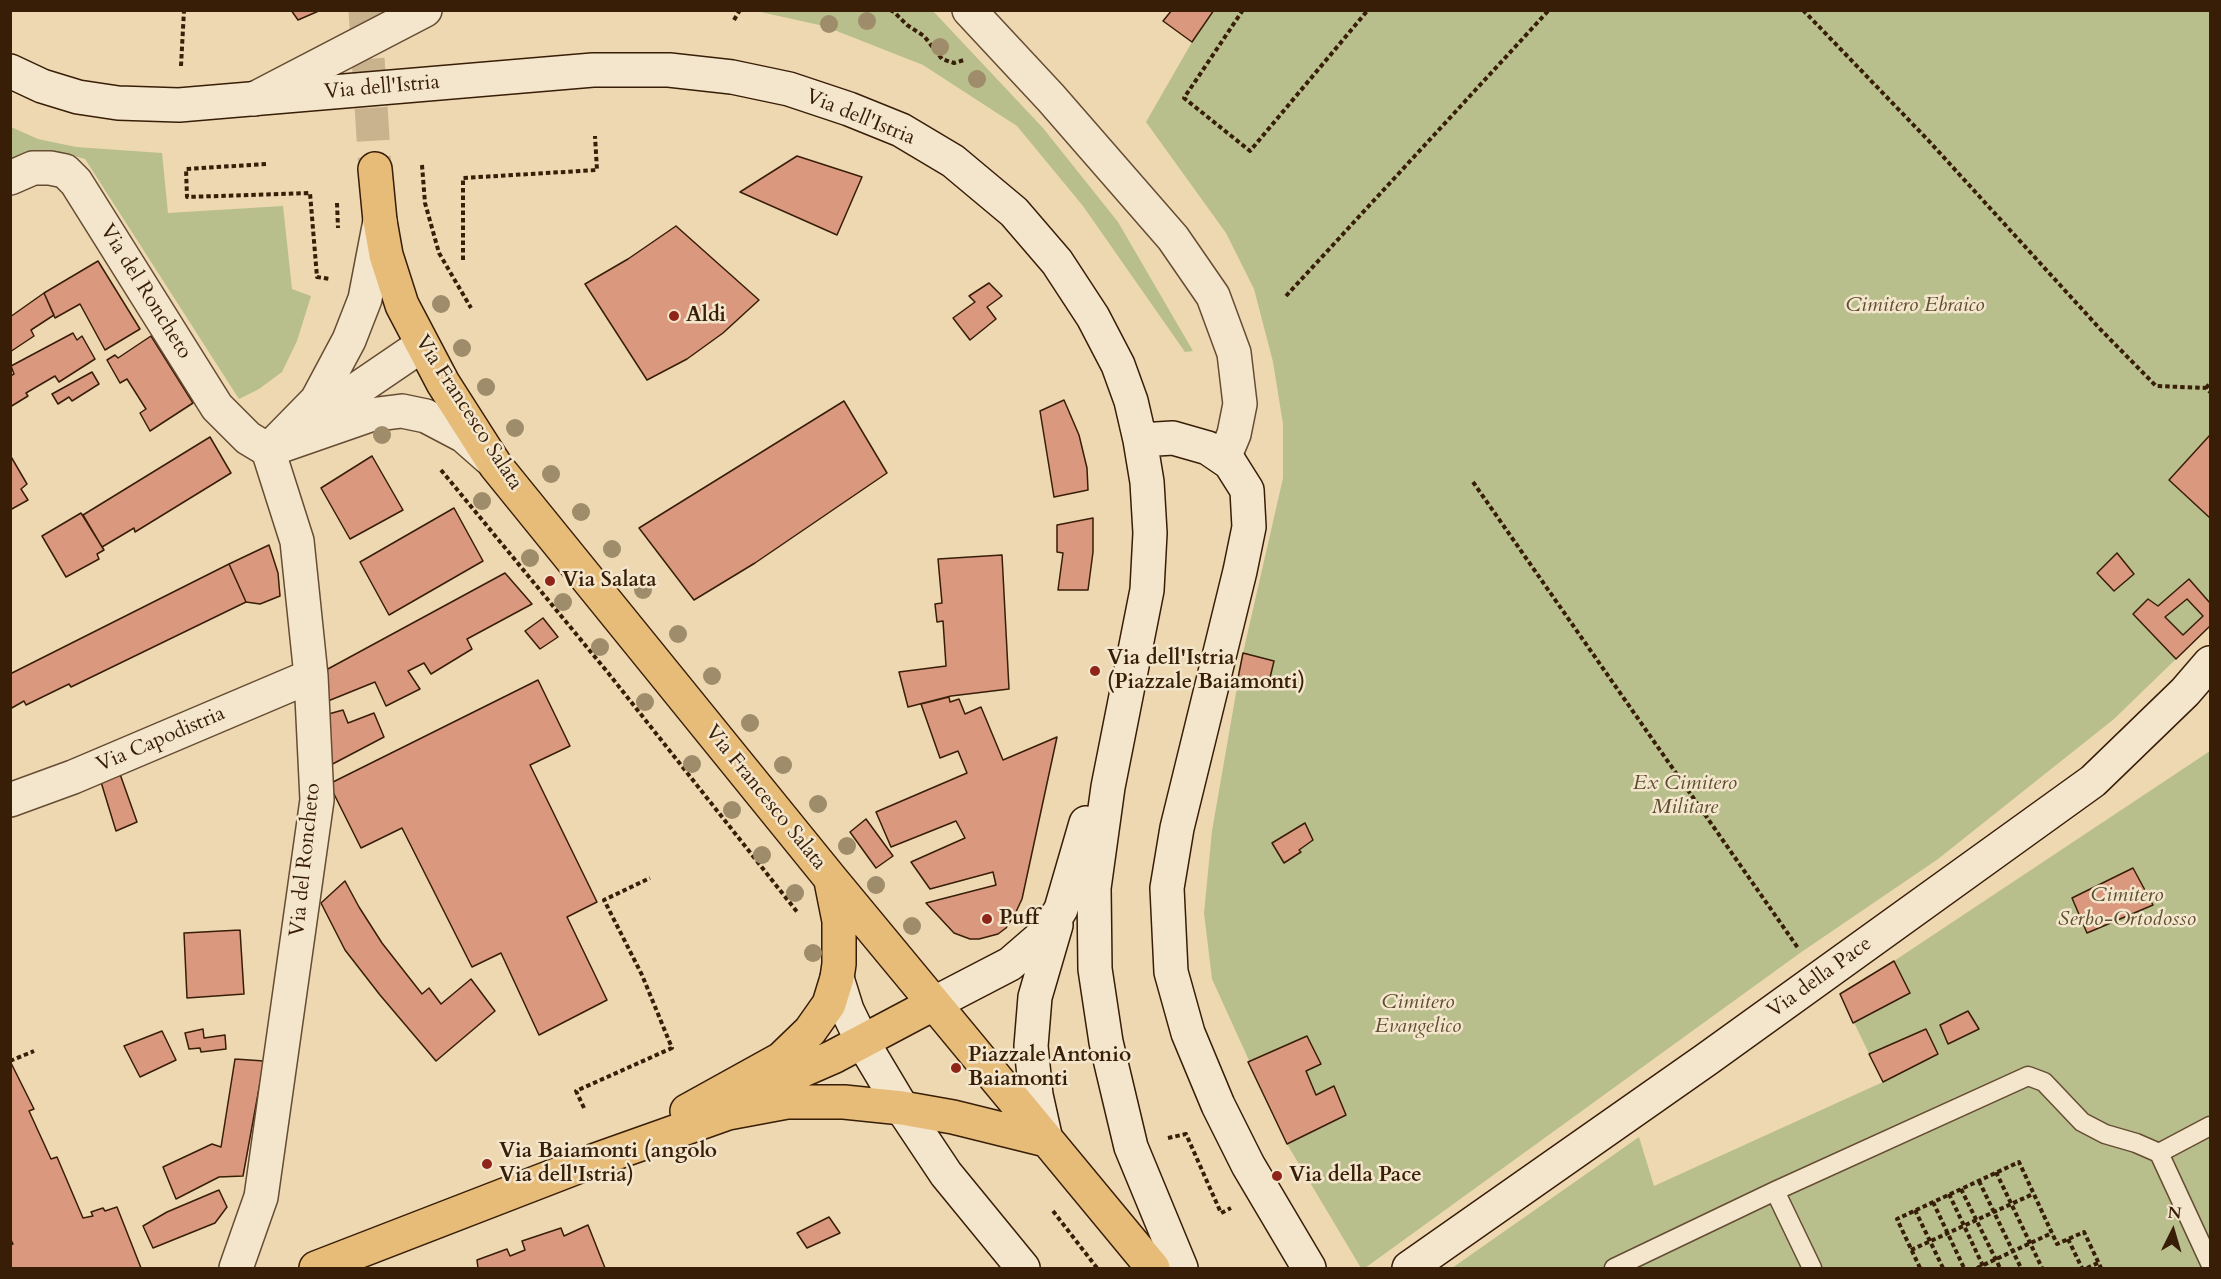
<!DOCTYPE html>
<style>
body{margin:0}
#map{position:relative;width:2221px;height:1279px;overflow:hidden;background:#edd8b1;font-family:Cardo,serif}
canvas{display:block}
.frame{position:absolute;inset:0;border:12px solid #381d07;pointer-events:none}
.north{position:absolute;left:2143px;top:1201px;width:60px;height:60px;-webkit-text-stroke:4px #f3e6cc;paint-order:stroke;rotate:5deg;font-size:16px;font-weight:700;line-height:24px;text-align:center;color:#381d07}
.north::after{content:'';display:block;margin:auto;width:21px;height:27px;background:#381d07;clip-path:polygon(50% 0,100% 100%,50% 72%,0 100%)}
</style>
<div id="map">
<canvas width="2221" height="1279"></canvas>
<div class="frame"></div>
<div class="north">N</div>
</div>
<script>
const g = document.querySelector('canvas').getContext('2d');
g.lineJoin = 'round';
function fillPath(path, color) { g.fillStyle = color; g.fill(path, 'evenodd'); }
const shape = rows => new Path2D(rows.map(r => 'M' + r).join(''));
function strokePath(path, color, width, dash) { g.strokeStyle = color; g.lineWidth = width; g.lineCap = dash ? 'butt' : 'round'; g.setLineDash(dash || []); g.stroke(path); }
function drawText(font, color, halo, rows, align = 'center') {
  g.font = font + ' Cardo,serif'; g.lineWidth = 5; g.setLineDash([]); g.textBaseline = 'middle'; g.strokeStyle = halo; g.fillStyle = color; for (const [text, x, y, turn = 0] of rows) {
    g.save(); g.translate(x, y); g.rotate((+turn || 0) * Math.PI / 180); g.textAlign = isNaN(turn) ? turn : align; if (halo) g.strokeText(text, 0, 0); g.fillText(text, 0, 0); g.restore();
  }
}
const green = shape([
 [756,11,933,11,1043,128,1118,222,1193,351,1185,352,1083,206,1017,126,923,65,824,26],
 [1214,11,2210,11,2210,626,2114,719,1938,859,1800,953,1365,1268,1361,1268,1287,1144,1212,979,1204,913,1212,831,1243,653,1283,478,1283,424,1273,362,1254,289,1226,233,1146,122,1192,42],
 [11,127,38,139,76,147,162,153,168,213,283,206,292,289,311,296,297,341,282,372,259,389,239,399,85,159,59,152,28,151,11,159],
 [2210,751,2210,1268,1452,1268,1639,1137,1654,1186,1883,1082,1840,994,1894,961]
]);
const building = shape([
 [291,10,321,10,298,20,291,10],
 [1172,10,1214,10,1192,42,1163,21,1172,10],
 [797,156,862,177,837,235,740,192,797,156],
 [676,226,759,300,723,333,687,359,647,380,585,284,628,259,676,226],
 [98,261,140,329,105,350,80,304,55,318,44,293,98,261],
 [989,283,1002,296,987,307,996,319,970,340,953,318,975,302,969,296,989,283],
 [44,293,54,315,31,330,34,336,10,352,10,317,44,293],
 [73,333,77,340,82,336,95,359,59,382,55,376,26,393,28,396,10,407,10,376,14,374,11,366,73,333],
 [151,336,193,403,150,431,140,413,146,409,127,379,120,383,107,360,115,355,118,358,151,336],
 [92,372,99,384,72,401,69,397,58,404,52,394,92,372],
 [1064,400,1079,435,1087,468,1088,490,1054,497,1040,411,1064,400],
 [844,401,887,473,755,563,694,600,639,528,844,401],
 [2210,435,2210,518,2169,480,2210,435],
 [210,437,231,473,135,532,134,528,102,547,83,515,210,437],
 [10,455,27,484,21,489,28,500,10,510,10,455],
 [372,456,403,510,350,539,321,488,372,456],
 [454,508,483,561,389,615,360,562,454,508],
 [81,513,104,550,97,554,99,559,66,577,42,536,81,513],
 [1093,518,1093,552,1088,590,1058,590,1063,553,1057,552,1057,525,1093,518],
 [269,545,278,573,280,596,260,604,246,602,229,564,269,545],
 [2117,553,2134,574,2114,591,2097,573,2117,553],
 [1002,555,1009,689,951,696,908,707,899,672,946,666,943,621,937,622,935,604,942,603,938,559,1002,555],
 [229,564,246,602,71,687,69,684,26,705,24,701,10,709,10,674,229,564],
 [505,573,532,604,467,639,472,649,431,674,424,663,408,671,420,689,386,706,375,682,328,701,326,670,505,573],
 [2189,579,2210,603,2210,626,2176,659,2133,614,2148,599,2158,606,2189,579],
 [2187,599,2203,616,2183,635,2165,617,2187,599],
 [543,618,558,637,540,649,525,631,543,618],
 [1243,653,1274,661,1268,686,1238,678,1243,653],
 [538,680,570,746,530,765,597,902,567,917,607,1000,539,1035,501,953,472,967,402,828,361,848,329,784,538,680],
 [949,697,950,702,959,699,965,714,981,707,1003,760,1057,737,1022,899,1015,914,1006,928,998,934,979,939,970,939,954,933,926,903,996,885,993,872,930,889,911,862,965,838,956,821,891,847,876,812,967,773,958,751,940,758,921,704,949,697],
 [343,710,348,723,374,713,384,737,325,768,325,715,343,710],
 [120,774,137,822,116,831,101,782,120,774],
 [866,819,893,856,876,868,850,832,866,819],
 [1305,823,1313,840,1299,850,1301,852,1284,863,1272,843,1305,823],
 [2133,868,2153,905,2087,933,2072,898,2133,868],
 [345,881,359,907,382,943,422,994,429,988,441,1004,471,979,495,1011,436,1061,380,995,345,950,321,903,345,881],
 [240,930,244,994,187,998,184,933,240,930],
 [1894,961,1910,993,1853,1023,1840,994,1894,961],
 [1968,1011,1979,1029,1948,1044,1940,1025,1968,1011],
 [203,1029,204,1038,225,1035,226,1049,201,1052,200,1048,189,1049,185,1033,203,1029],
 [1926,1029,1938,1054,1883,1082,1869,1054,1926,1029],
 [162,1031,176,1060,140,1077,124,1046,162,1031],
 [1307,1036,1321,1064,1306,1071,1316,1095,1334,1086,1346,1115,1287,1144,1248,1062,1307,1036],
 [235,1059,264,1061,243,1176,219,1177,176,1199,163,1167,212,1144,221,1147,235,1059],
 [10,1061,34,1109,29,1111,51,1159,57,1157,83,1218,93,1216,91,1212,103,1208,105,1211,117,1207,141,1268,10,1268,10,1245,13,1244,10,1238,10,1061],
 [219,1190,227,1207,215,1223,153,1248,143,1226,167,1212,219,1190],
 [829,1217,840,1233,807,1248,797,1233,829,1217],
 [588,1225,605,1268,478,1268,477,1260,507,1249,510,1256,525,1250,522,1241,561,1228,564,1236,588,1225]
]);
const primaryTunnel = shape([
 [365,10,375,169]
]);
const path = shape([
 [890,10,894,12,907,25,924,36,942,59,954,63,964,60],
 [1243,10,1184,98,1250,151,1368,10],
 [1803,10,1928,140,2101,330,2156,386,2206,388,2210,392],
 [734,20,740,10],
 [181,66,184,10],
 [266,164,186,169,187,197,310,193,317,277,330,279],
 [422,165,425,203,439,253,471,308],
 [337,203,338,228],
 [463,260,463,178,597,170,595,136],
 [1286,296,1549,10],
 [2206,388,2210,383],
 [441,470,609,674,798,913],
 [1473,482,1798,948],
 [10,1061,34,1051],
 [584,1108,576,1091,672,1048,642,975,604,900,650,878],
 [1168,1138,1186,1134,1221,1213,1231,1208],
 [1996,1172,2042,1268],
 [1979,1181,2021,1268],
 [1961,1189,2000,1268],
 [1949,1194,1984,1268],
 [1933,1202,1964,1268],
 [1915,1210,1943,1268],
 [1053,1211,1097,1268],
 [2068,1239,2082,1268],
 [1911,1250,2033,1194],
 [1920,1268,1897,1219,2019,1162,2057,1244,2084,1232,2101,1268],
 [1977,1268,2052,1233],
 [2087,1268,2098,1263]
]);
const lane = shape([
 [2159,1153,2210,1263],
 [1775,1191,1812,1268],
 [1614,1268,1775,1191,2028,1076,2044,1082,2082,1122,2105,1134,2136,1143,2159,1153,2210,1126]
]);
const street = shape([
 [969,10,1051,98,1173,238,1213,296,1234,353,1240,404,1234,434,1224,458],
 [254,99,425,10],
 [10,178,33,168,50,168,65,171,76,182,217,407,248,438,268,450,297,541,311,676,317,800,261,1197,236,1268],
 [306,424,422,345],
 [275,448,370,415,402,411,426,416,464,436,489,458],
 [268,450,317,400,349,340,365,299,380,221],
 [10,800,73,777,311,676]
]);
const secondary = shape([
 [10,71,42,86,78,97,118,103,179,105,593,70,669,70,732,77,789,89,849,109,901,130,953,161,1014,212,1057,262,1093,317,1118,365,1131,401,1140,440,1147,482,1150,533,1147,590,1108,787,1094,888,1095,969,1106,1042,1131,1147,1181,1268],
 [1140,440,1173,438,1208,448,1230,463,1247,490,1249,527,1240,571,1177,828,1167,888,1171,972,1188,1033,1218,1105,1248,1165,1309,1268],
 [837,978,847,1010,862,1041,902,1108,946,1174,1023,1268],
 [933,1004,1010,964,1047,932,1061,909,1086,823],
 [1046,1140,1036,1095,1031,1046,1035,997,1056,925],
 [1409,1268,1707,1059,2093,781,2185,692,2210,663]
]);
const primary = shape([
 [375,169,380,221,386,255,402,305,443,383,496,466,831,879,1153,1268],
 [762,1088,833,1057,933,1004],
 [687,1111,781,1059,810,1031,829,1004,837,978,839,964,839,921,831,881],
 [316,1268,590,1162,728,1113,787,1102,844,1102,902,1108,953,1117,1046,1140]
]);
const trees = [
 [867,21],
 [829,24],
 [940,47],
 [977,79],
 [441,304],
 [462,348],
 [486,387],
 [515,428],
 [382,435],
 [551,474],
 [482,501],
 [581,512],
 [612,549],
 [530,558],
 [643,590],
 [563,602],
 [678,634],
 [600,647],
 [712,676],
 [645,702],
 [750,723],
 [692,764],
 [783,765],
 [818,804],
 [732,810],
 [847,846],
 [762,855],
 [876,885],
 [795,893],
 [912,926],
 [813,953]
];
const markers = [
 [674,316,6,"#8f2418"],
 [550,581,6,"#8f2418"],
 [1095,671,6,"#8f2418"],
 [987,919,6,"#8f2418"],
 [956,1068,6,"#8f2418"],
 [487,1164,6,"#8f2418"],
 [1277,1176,6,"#8f2418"]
];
const streetNames = [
 ["Via dell'Istria",382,88,-5],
 ["Via dell'Istria",860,118,22],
 ["Via del Roncheto",145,292,58],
 ["Via Francesco Salata",468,413,57],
 ["Via Capodistria",161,740,-23],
 ["Via Francesco Salata",765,798,51],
 ["Via del Roncheto",306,860,-84],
 ["Via della Pace",1820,978,-36]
];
const parkNames = [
 ["Cimitero Ebraico",1915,306],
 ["Ex Cimitero",1685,784],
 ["Militare",1685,808],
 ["Cimitero",2127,896],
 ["Serbo-Ortodosso",2127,920],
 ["Cimitero",1418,1003],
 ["Evangelico",1418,1027]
];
const poiNames = [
 ["Aldi",686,316],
 ["Via Salata",562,581],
 ["Via dell'Istria",1107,659],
 ["(Piazzale Baiamonti)",1107,683],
 ["Puff",999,919],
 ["Piazzale Antonio",968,1056],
 ["Baiamonti",968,1080],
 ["Via Baiamonti (angolo",499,1152],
 ["Via dell'Istria)",499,1176],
 ["Via della Pace",1289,1176]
];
fillPath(green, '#b8bf8c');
fillPath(building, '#da997f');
strokePath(building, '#381d07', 1.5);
strokePath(primaryTunnel, '#c9b38f', 33, [33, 16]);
strokePath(lane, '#654c32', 21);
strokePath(street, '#654c32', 36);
strokePath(secondary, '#381d07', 36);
strokePath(primary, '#381d07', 36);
strokePath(path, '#381d07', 4, [4.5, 3]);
strokePath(lane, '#f3e6cc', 18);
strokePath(street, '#f3e6cc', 33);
strokePath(secondary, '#f3e6cc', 33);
strokePath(primary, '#e6bc78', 33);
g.fillStyle = '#9e8c6a';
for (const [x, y] of trees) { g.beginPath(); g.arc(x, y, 9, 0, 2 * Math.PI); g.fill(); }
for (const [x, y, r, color] of markers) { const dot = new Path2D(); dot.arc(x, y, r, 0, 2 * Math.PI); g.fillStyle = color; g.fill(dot); strokePath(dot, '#f3e6cc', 2); }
drawText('21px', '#381d07', '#f3e6cc', streetNames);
drawText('italic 21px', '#5e4e2f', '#f3e6cc', parkNames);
drawText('bold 21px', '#381d07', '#f3e6cc', poiNames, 'left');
</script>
